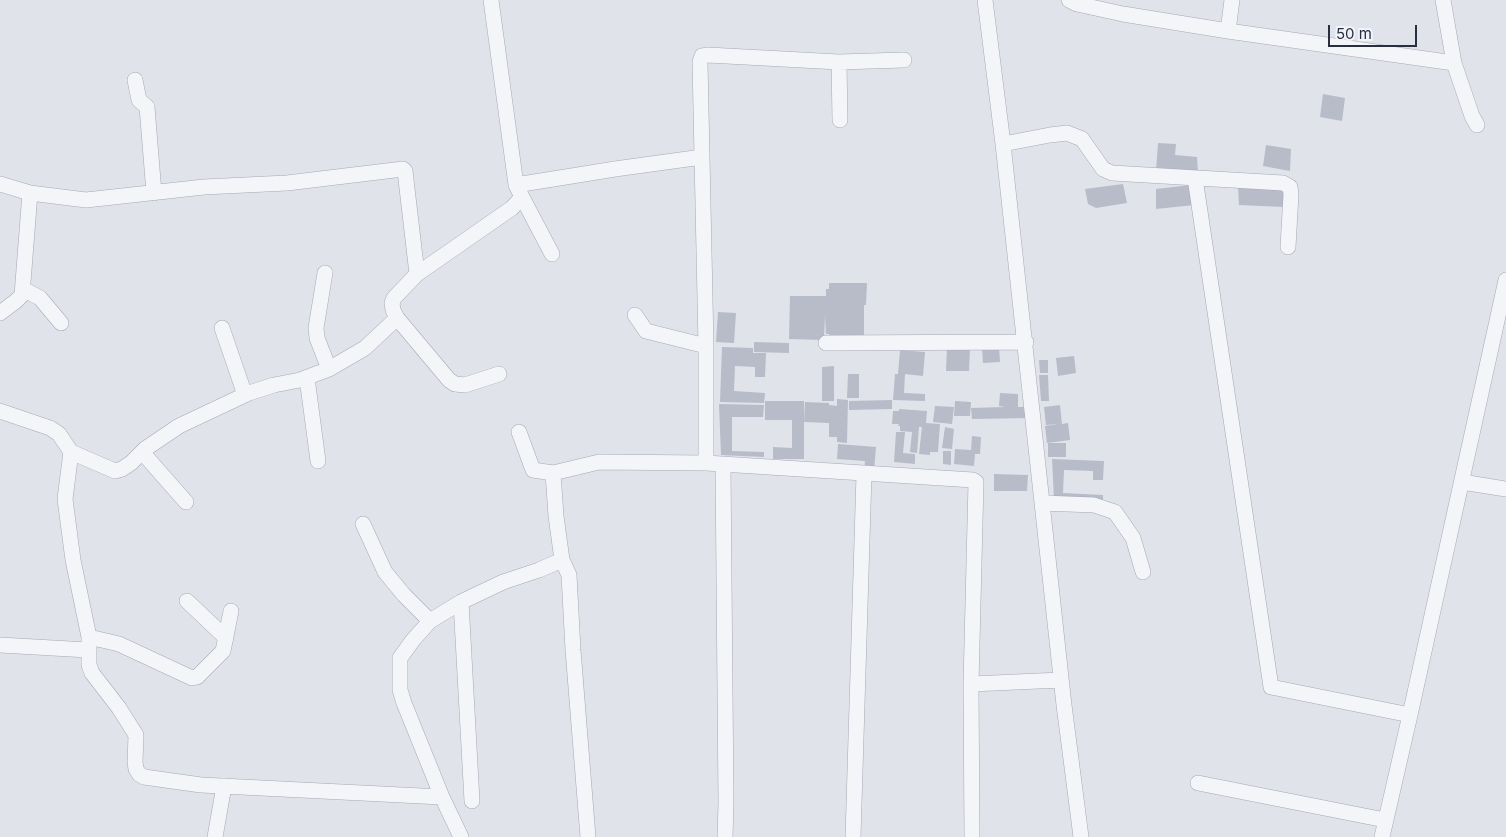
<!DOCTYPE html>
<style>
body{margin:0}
#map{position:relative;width:1506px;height:837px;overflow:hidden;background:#e0e3ea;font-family:Inter,sans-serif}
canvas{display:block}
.scale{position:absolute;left:1328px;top:25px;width:89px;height:22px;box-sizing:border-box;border:2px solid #282f43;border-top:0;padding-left:6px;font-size:15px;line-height:18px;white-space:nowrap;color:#282f43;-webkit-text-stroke:4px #f0f3f8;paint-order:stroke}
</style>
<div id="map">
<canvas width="1506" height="837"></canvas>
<div class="scale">50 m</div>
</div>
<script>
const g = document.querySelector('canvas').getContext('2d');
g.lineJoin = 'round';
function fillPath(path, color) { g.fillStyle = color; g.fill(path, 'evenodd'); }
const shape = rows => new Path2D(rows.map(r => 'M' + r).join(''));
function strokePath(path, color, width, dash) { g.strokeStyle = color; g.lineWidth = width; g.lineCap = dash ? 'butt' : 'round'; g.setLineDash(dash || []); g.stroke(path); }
const building = shape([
 [1323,94,1345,98,1342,121,1320,117],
 [1158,143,1176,144,1175,155,1197,157,1198,173,1156,171],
 [1266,145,1291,149,1290,171,1263,166],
 [1123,184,1127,203,1096,208,1088,204,1085,189],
 [1191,185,1194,205,1156,209,1156,189],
 [1238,186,1284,189,1283,207,1239,205],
 [829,283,867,283,866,305,864,305,864,337,829,337,829,334,826,334,825,315,824,340,789,339,790,296,826,296,826,289,829,289],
 [718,312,736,313,734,343,716,342],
 [754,342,789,343,789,353,754,352],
 [947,346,970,347,969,371,946,371],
 [999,346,1000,362,983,363,982,347],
 [722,347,753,348,753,353,766,353,765,377,755,377,755,367,735,366,734,391,765,393,764,403,720,402],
 [900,350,925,352,923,376,905,374,904,393,925,394,925,401,893,400,895,374,898,374],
 [1074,356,1076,373,1058,376,1056,358],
 [1039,360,1048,360,1048,373,1040,373],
 [834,366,834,401,822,401,822,367],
 [848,374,859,374,859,398,847,398],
 [1039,375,1048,375,1049,401,1041,401],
 [1000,393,1018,394,1018,407,1031,407,1031,418,972,419,971,408,1005,407,999,406],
 [837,399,848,400,847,443,837,442,837,437,829,437,829,423,804,422,805,402,829,403,829,405,837,406],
 [892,400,892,409,849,410,849,401],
 [765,401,804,401,804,459,773,459,773,447,792,448,792,420,765,420],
 [955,401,971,402,970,416,954,416],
 [719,404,764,405,763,417,732,417,732,451,764,452,764,457,721,455],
 [1060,405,1062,424,1068,423,1070,440,1047,443,1045,426,1058,424,1046,425,1044,407],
 [935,406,954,407,952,424,933,422],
 [899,409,927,411,926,423,940,424,938,452,930,452,930,455,919,454,922,427,919,427,917,453,910,452,912,432,900,431,900,426,898,426,899,424,892,424,893,411,899,411],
 [945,427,954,429,952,449,942,448],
 [896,432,905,432,903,453,915,454,915,464,894,462],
 [972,436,981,437,980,454,975,454,974,466,954,464,955,449,971,450],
 [1048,443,1066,443,1066,457,1048,457],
 [838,444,876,447,874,471,864,471,865,461,837,459],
 [943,451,951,451,951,465,943,464],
 [1052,459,1104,461,1103,480,1093,480,1093,471,1064,470,1063,493,1103,495,1103,504,1054,499],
 [994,474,1028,475,1027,491,994,491]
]);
const minor = shape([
 [491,0,516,185,522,197,512,208,417,274,394,298,392,303,393,310,397,318,449,380,455,384,465,385,499,374],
 [985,0,1003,144,1064,705,1081,837],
 [1069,0,1077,4,1123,14,1228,31,1454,63],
 [1443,0,1454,63,1472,116,1477,125],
 [1228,31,1232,0],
 [839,62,840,120],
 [135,80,139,100,147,107,154,193],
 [1003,144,1050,135,1067,133,1082,139,1103,169,1112,173,1283,183,1290,187,1291,194,1288,247],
 [1195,178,1271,687,1410,715],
 [0,184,30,193,86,200,204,187,287,183,403,169,405,171,417,274],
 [516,185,615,169,702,157],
 [522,197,552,254],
 [325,273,316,328,317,338,329,369],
 [23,289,40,298,61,323],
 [0,313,16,301,22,295,30,193],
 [635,315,646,331,706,346],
 [222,328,245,395],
 [826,343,1026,342],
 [307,378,318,461],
 [0,411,50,428,59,434,71,452,115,471,122,469,131,463,145,449,179,426,249,393,274,385,300,380,329,369,365,348,397,318],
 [71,452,65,499,73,560,89,637,89,665,92,673,119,708,136,735,135,762,136,769,139,774,144,777,201,785,442,797],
 [142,452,186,502],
 [706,463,973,480,976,482,971,684,972,837],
 [723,465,726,803,725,837],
 [553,473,599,462,706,463,706,346,700,62,702,56,708,55,839,62,904,60],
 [1462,482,1506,489],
 [1042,503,1094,505,1115,512,1133,538,1143,572],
 [363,524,385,572,404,595,430,621],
 [562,560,569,575,573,650,588,837],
 [187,601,226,638],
 [461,602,472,801],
 [89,637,119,644,192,678,197,677,223,651,231,611],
 [0,645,88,650],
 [971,684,1061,680],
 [1198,783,1385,820],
 [215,837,224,786],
 [461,837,442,797,404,703,400,690,400,658,413,640,430,621,461,602,503,582,539,570,562,560,556,516,553,473,533,470,519,432],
 [853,837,864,474],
 [1382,837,1410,715,1506,280]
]);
fillPath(building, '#b7bcc8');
strokePath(minor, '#a5a9b5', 16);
strokePath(minor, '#f4f5f8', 15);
</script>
